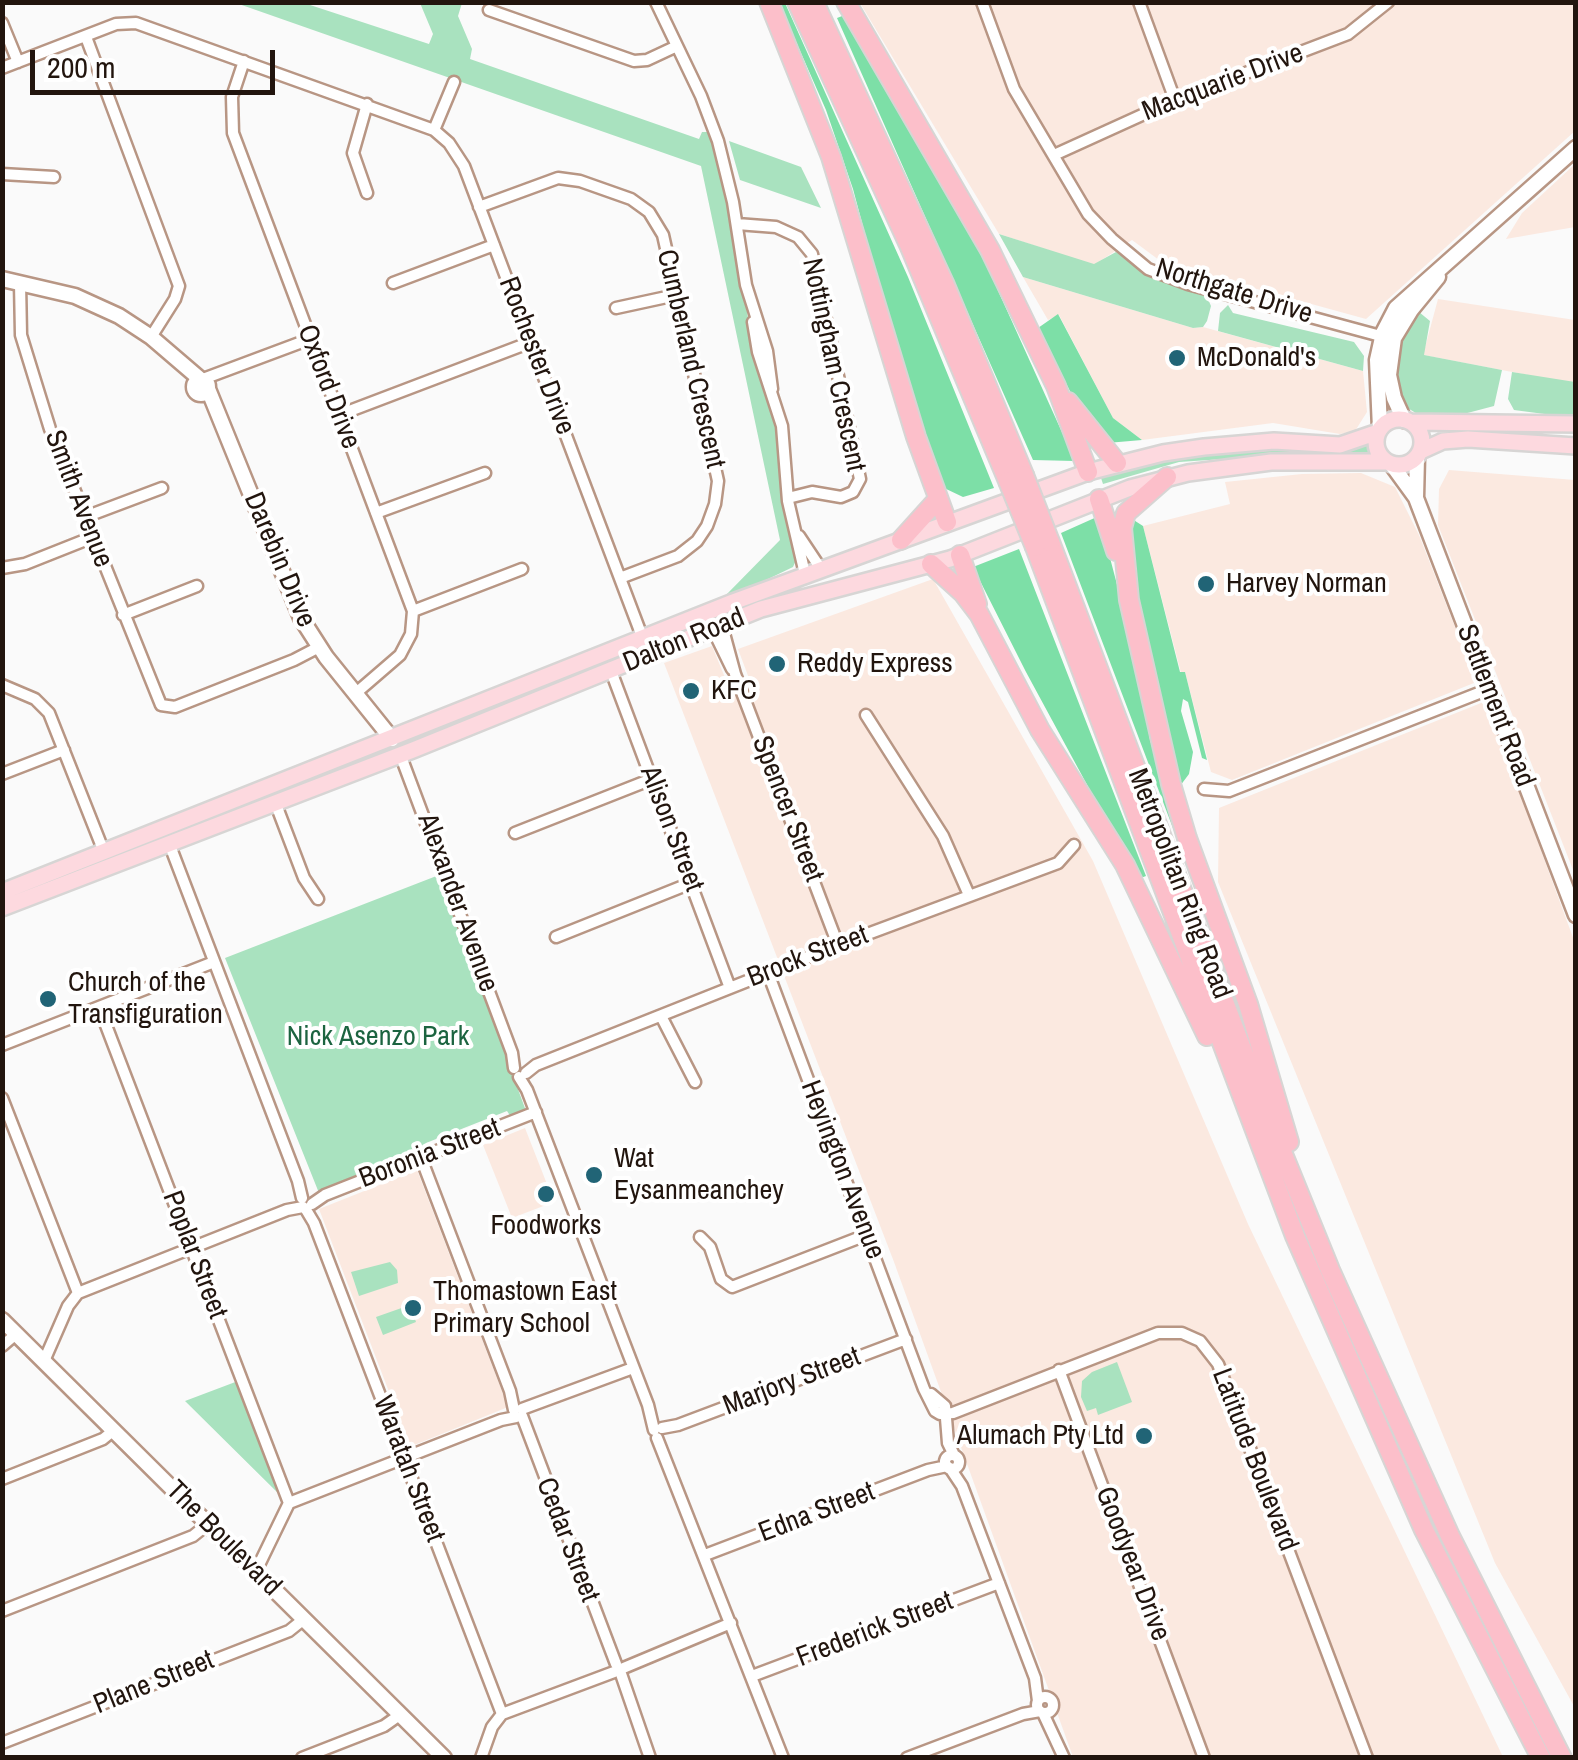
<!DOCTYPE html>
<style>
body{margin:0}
#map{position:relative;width:1578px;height:1760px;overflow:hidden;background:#fafafa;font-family:"Archivo Narrow",sans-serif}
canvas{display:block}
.frame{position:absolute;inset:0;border:5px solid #22150e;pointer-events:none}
.scale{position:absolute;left:30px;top:50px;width:245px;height:45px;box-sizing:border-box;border:5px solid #22150e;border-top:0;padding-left:12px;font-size:30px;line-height:35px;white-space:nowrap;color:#22150e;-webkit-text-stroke:8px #fff;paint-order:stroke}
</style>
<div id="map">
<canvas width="1578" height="1760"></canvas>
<div class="frame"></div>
<div class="scale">200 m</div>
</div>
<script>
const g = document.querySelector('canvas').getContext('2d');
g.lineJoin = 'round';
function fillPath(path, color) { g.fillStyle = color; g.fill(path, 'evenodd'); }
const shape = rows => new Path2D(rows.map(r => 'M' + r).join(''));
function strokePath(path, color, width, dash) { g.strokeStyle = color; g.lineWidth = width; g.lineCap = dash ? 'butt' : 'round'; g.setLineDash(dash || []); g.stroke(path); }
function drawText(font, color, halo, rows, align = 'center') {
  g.font = font + ' "Archivo Narrow",sans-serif'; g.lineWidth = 8; g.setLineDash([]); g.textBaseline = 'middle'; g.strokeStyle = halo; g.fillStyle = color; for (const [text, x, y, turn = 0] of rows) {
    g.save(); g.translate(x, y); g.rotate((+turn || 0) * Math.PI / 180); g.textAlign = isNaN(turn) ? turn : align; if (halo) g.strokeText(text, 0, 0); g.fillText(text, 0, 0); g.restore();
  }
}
const built = shape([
 [860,3,1575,3,1575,131,1366,319,1184,269,1159,260,1132,240,1094,265,999,234],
 [1575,164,1575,227,1506,239,1522,213],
 [1023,277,1193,328,1203,327,1363,371,1367,412,1355,431,1340,434,1273,423,1142,440,1113,418,1059,315,1048,320],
 [1438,299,1575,320,1575,384,1423,355],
 [1449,470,1575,480,1575,875,1438,525,1439,489],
 [1361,473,1395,487,1419,535,1473,673,1474,683,1232,780,1211,772,1185,672,1181,673,1143,526,1230,504,1225,482,1302,474],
 [933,579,1093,861,1248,1224,1503,1757,1073,1757,894,1262,664,663,712,646,733,697,753,689,738,649],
 [1486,701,1575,943,1575,1708,1495,1563,1218,882,1219,808],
 [525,1128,554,1202,512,1218,483,1145],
 [417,1170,508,1407,412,1446,409,1444,319,1209]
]);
const green = shape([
 [236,3,304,3,429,44,433,34,420,3,462,3,458,16,472,49,470,59,699,139,702,132,710,132,728,192,752,343,765,374,779,434,783,503,797,558,793,567,737,594,726,595,780,540,701,166],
 [729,141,801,167,821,208,740,180],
 [999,234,1094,264,1116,252,1161,280,1207,297,1211,306,1207,321,1203,327,1193,328,1023,277],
 [1228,305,1233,313,1354,342,1364,356,1363,371,1218,331,1220,313],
 [1419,312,1430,321,1424,355,1502,370,1494,406,1456,416,1419,415,1406,407,1395,374,1399,342],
 [1512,372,1575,382,1575,418,1514,410,1508,399],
 [1368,443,1368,454,1313,453,1179,462,1103,484,1100,475,1177,457,1280,448,1346,451],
 [439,875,526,1111,511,1117,507,1111,426,1143,427,1150,319,1193,225,958],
 [390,1262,397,1270,398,1283,359,1296,351,1272],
 [410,1305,416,1322,383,1335,376,1317],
 [1117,1362,1132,1402,1098,1415,1096,1408,1087,1411,1081,1397,1082,1381,1092,1372],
 [238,1381,281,1496,185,1401]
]);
const forest = shape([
 [779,3,785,3,908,277,994,488,963,497,942,487,904,380,853,189,826,110],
 [850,13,972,233,1075,461,1033,460,837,18],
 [1058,314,1113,418,1142,440,1107,443,1075,401,1038,328],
 [1099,516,1136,657,1150,740,1181,843,1179,844,1061,533],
 [1129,517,1143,526,1180,672,1185,672,1207,760,1202,758,1188,702,1183,699,1181,711,1193,752,1189,774,1180,786,1129,564],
 [1019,549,1146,876,1138,879,1026,672,973,567]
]);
const street = shape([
 [656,2,701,96,718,141,733,202,746,285,767,351,772,389],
 [982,2,1014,89,1088,214,1112,239,1148,269,1188,284,1388,338],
 [1139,2,1175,100],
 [489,10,634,61,647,60,677,46],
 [2,23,18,62],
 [86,37,179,286,175,299,151,337],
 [244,61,232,97,233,133,413,611,411,634,400,655,356,693],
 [2,68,116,24,136,23,434,130],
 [454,82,434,130,449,143,464,166,643,639],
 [367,104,353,153,367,193],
 [1054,155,1175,100,1348,34,1388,2],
 [2,174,54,177],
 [479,207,558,178,580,181,631,199,649,212,663,235,718,481,715,504,707,526,697,541,678,556,620,578],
 [737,224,776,227,798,237,812,254,860,479,853,492,841,497,812,492,788,498],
 [20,283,21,335,50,429,161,705,175,707,294,660,319,647],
 [393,283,494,245],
 [616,308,676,295],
 [753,322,758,352,782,426,788,501,805,574],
 [203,379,310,339],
 [339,415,531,342],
 [376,513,485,473],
 [85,517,162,488],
 [799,536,821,569],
 [2,568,25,564,93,537],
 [413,611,522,569],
 [123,615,197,586],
 [722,626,735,674,838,945],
 [713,630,732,669],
 [611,671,730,988],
 [2,685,35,699,49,713,104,852],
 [866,715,943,836,969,895],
 [400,754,512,1053,514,1068],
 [2,774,64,750],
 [1204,789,1229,791,1489,689],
 [275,802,304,878,318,899],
 [515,833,652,779],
 [169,843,298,1181,302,1198],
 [556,937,691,883],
 [768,973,924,1389,935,1411,940,1414,953,1413,1158,1333,1182,1333,1200,1341,1218,1364,1367,1758],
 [99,1007,289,1503],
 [661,1016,695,1082],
 [2,1045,214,962],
 [526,1073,536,1065,838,945,1058,863,1074,845],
 [519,1077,527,1090,648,1405,654,1430],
 [2,1098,78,1293],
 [421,1158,510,1391,514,1410],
 [312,1204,325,1195,536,1112],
 [305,1208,314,1223,502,1714],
 [700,1237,710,1247,721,1279,732,1287,866,1235],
 [2,1346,16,1334],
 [44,1361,68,1306,78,1293,287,1210,303,1207],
 [1059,1370,1204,1758],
 [931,1394,945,1406,948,1443,954,1455],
 [522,1409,633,1368],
 [522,1416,616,1664],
 [662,1428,678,1425,906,1339],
 [657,1438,783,1758],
 '945 1462a7 7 0 1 1 14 0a7 7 0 1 1-14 0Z',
 [950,1468,962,1486,1035,1678,1038,1701],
 [2,1479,103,1439,114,1430],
 [705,1555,928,1470,947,1466],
 [256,1571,289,1503,501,1420,516,1417],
 [2,1611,193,1536,208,1524],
 [621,1669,731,1623],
 [620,1671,650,1758],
 [752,1676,999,1583],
 '1037 1705a8 8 0 1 1 16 0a8 8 0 1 1-16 0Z',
 [1043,1713,1064,1758],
 [2,1743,289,1631,304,1619],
 [302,1758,384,1726,401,1714],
 [481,1758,492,1727,502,1714,614,1672],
 [907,1758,1023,1714,1040,1711]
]);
const secondary = shape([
 [2,279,75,296,119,316,151,337,200,379],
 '194 387a7 7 0 1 1 14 0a7 7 0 1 1-14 0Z',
 [208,389,301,618,326,657,392,739],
 [1404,420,1394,398,1389,375,1394,338,1411,310,1438,277],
 [1380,429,1377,360,1383,333,1396,308,1576,148],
 [1392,465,1416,498,1576,915],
 [1416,498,1417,457],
 [2,1320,444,1758]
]);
const primary = shape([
 '1376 442a23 23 0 1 1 46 0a23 23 0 1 1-46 0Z',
 [1411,422,1576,424],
 [1421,451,1443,441,1468,439,1576,446],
 [2,892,733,602,1088,472,1163,453,1204,447,1274,441,1340,445,1378,432],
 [2,908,413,750,761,609,950,559,1130,488,1188,473,1271,462,1386,462]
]);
const highway = shape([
 [769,2,831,157,916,437,947,522],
 [797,2,910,247,1008,481],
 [814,2,944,283,1024,475],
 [846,2,990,250,1056,386,1088,472],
 [1068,402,1117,463],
 [1167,477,1126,513,1122,528,1129,600,1171,784,1187,838,1248,1004,1289,1142],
 [1099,499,1116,551],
 [901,540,938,499],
 [1050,542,1267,1115,1330,1270,1450,1536,1562,1758],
 [1035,547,1295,1236,1424,1530,1541,1758],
 [960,555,977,604],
 [931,564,963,593,979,614,1040,730,1125,865,1207,1036]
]);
const highwayBridge = shape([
 [1024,475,1050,542],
 [1008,481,1035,547]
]);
const markers = [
 [1177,358,10,"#216476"],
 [1206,584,10,"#216476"],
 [777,664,10,"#216476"],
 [691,691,10,"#216476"],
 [48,999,10,"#216476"],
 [594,1175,10,"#216476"],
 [546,1194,10,"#216476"],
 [413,1308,10,"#216476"],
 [1144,1436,10,"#216476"]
];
const streetNames = [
 ["Macquarie Drive",1223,83,-21],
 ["Northgate Drive",1234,292,17],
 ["Rochester Drive",536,356,69],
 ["Cumberland Crescent",690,359,77],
 ["Nottingham Crescent",833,365,78],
 ["Oxford Drive",328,387,69],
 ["Smith Avenue",78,499,69],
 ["Darebin Drive",279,560,67],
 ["Dalton Road",684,641,-22],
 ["Settlement Road",1495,706,69],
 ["Spencer Street",787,809,69],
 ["Alison Street",671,829,69],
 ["Metropolitan Ring Road",1179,884,69],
 ["Alexander Avenue",457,903,70],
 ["Brock Street",808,957,-21],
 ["Boronia Street",430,1154,-21],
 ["Heyington Avenue",842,1170,69],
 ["Poplar Street",194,1255,69],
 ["Marjory Street",792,1382,-21],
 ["Latitude Boulevard",1254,1460,69],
 ["Waratah Street",408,1469,69],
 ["Edna Street",817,1513,-21],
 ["The Boulevard",223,1539,45],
 ["Cedar Street",567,1540,69],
 ["Goodyear Drive",1132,1564,69],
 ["Frederick Street",875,1630,-21],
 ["Plane Street",154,1683,-22]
];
const poiNames = [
 ["McDonald's",1197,358],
 ["Harvey Norman",1226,584],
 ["Reddy Express",797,664],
 ["KFC",711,691],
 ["Church of the",68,983],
 ["Transfiguration",68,1015],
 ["Wat",614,1159],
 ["Eysanmeanchey",614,1191],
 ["Foodworks",546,1226,"center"],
 ["Thomastown East",433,1292],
 ["Primary School",433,1324],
 ["Alumach Pty Ltd",1124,1436,"right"]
];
const parkNames = [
 ["Nick Asenzo Park",378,1037]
];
fillPath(built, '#fbe9e0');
fillPath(green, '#a9e2bf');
fillPath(forest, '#7ddfa7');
strokePath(street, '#b89684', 15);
strokePath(secondary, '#b89684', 19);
strokePath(primary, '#d7d5d4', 20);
strokePath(highway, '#d7d5d4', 22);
strokePath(street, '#fff', 10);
strokePath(secondary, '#fff', 14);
strokePath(primary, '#fdd9df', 15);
strokePath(highway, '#fcbfca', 18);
strokePath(highwayBridge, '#d7d5d4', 22, []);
strokePath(highwayBridge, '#fcbfca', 18);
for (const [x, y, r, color] of markers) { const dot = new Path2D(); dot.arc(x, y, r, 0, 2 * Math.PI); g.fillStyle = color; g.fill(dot); strokePath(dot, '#fff', 4); }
drawText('28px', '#22150e', '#fff', streetNames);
drawText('28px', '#22150e', '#fff', poiNames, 'left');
drawText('28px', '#1c6440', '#fff', parkNames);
</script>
